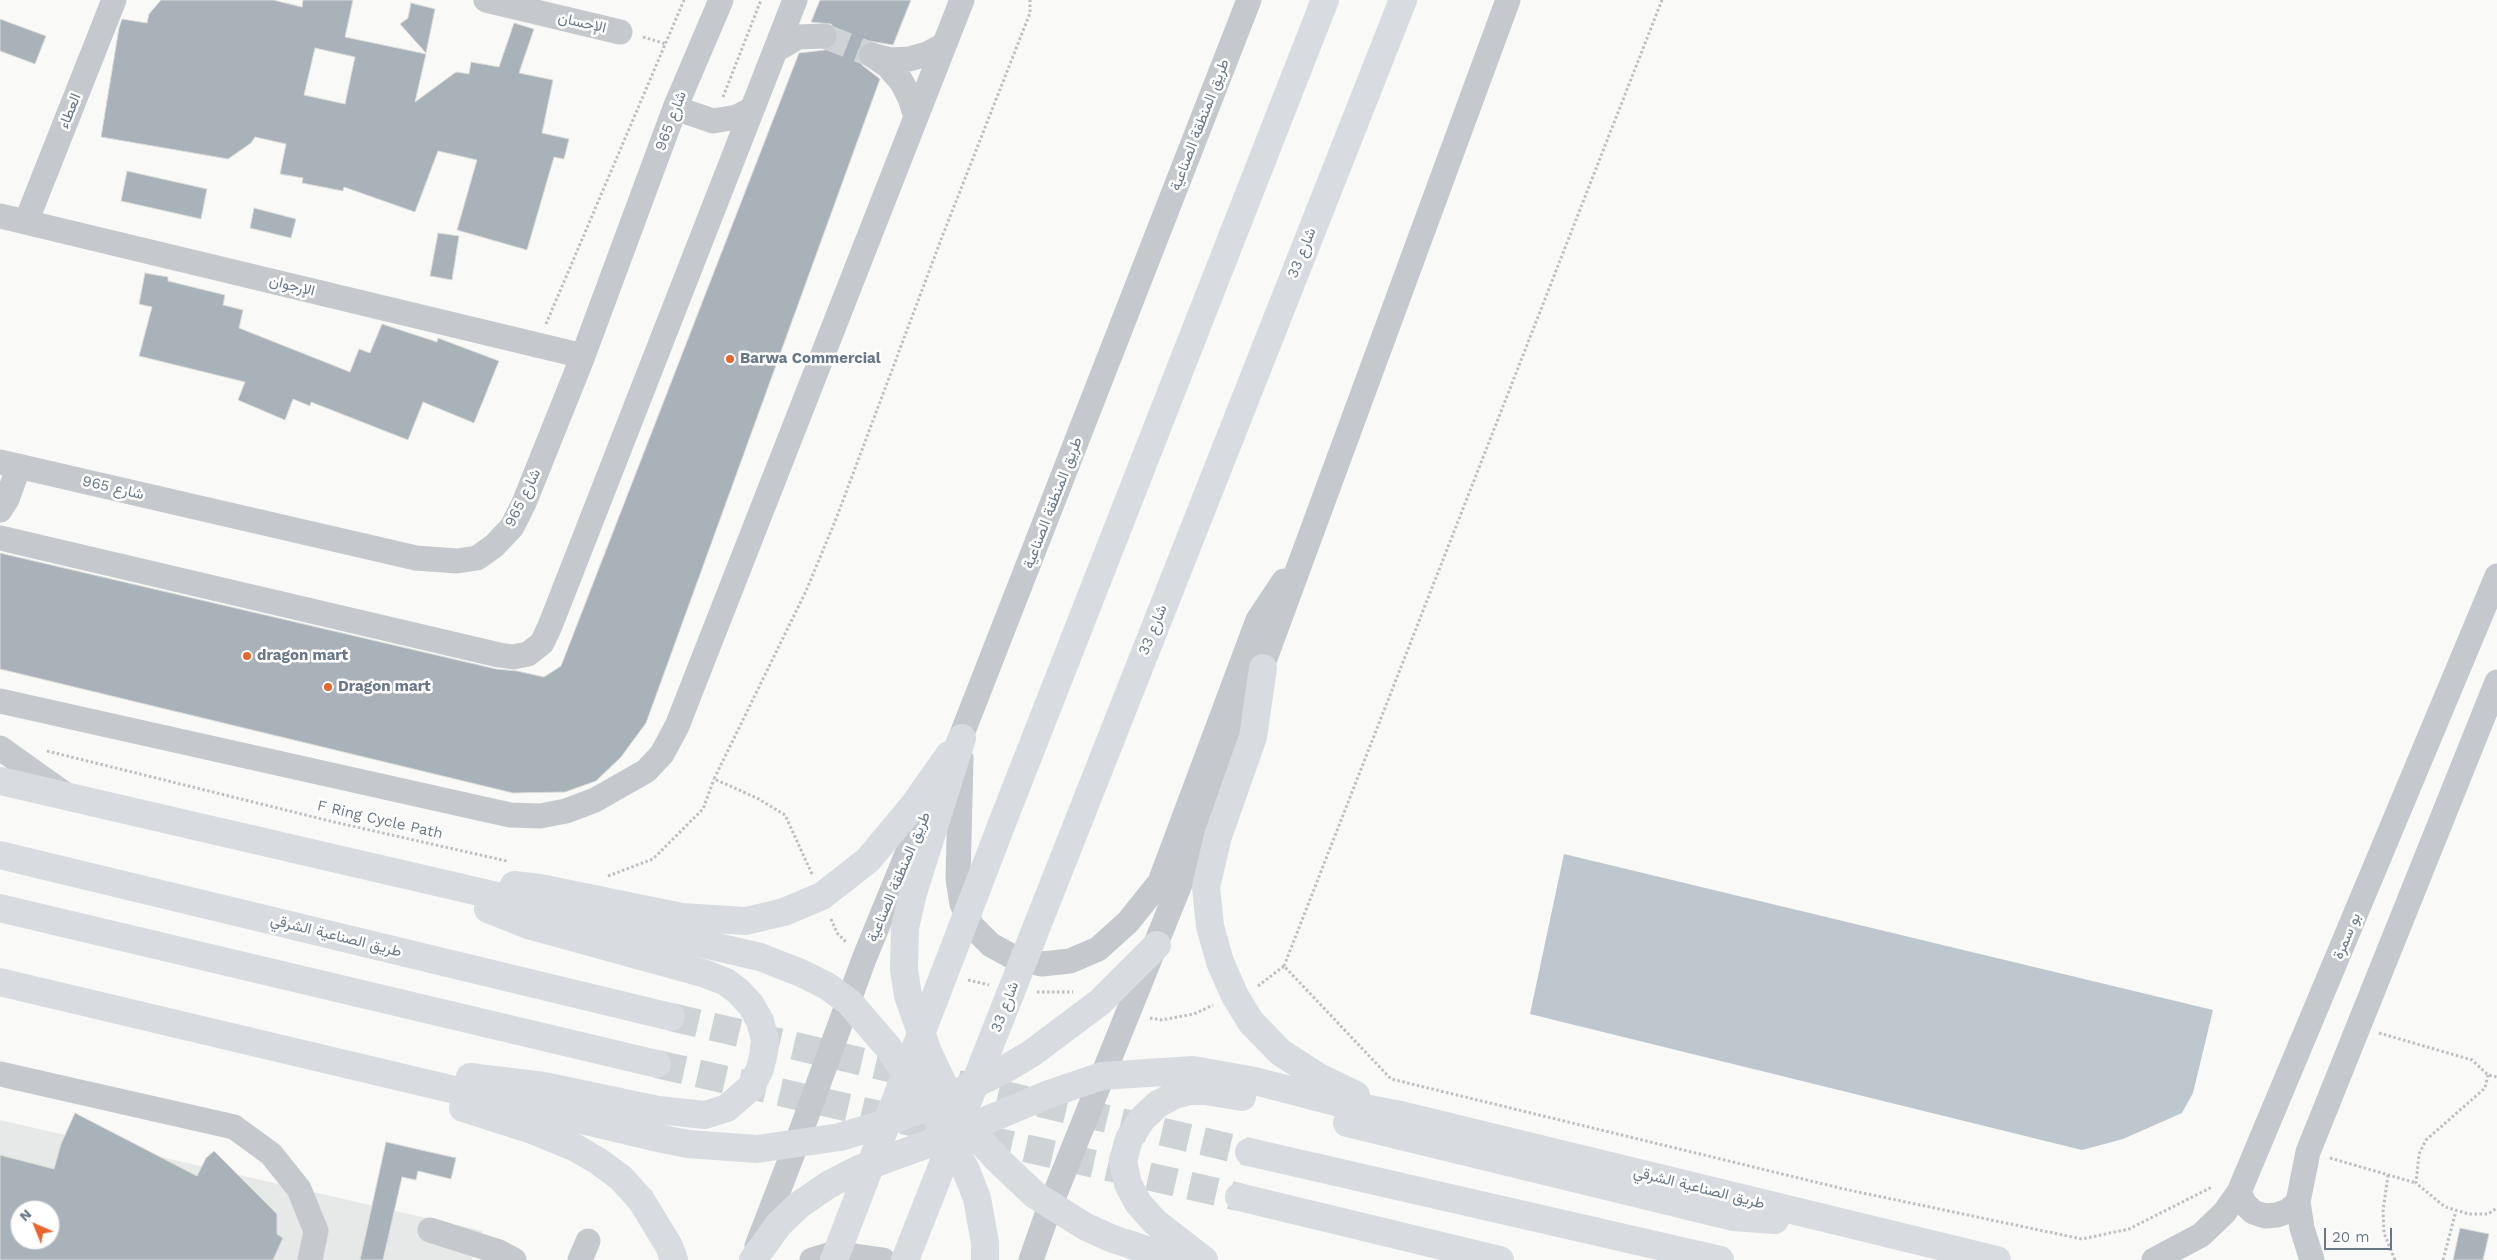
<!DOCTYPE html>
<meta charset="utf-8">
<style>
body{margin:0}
#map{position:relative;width:2497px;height:1260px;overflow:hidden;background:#f9faf7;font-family:"Work Sans",sans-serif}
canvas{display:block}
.north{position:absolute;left:10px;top:1200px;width:50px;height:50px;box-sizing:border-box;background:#fff;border:1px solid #c3c9d0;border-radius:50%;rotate:316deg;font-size:14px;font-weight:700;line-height:20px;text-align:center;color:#687889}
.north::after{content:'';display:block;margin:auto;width:18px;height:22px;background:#e6662b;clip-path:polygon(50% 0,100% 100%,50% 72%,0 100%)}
.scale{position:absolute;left:2324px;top:1228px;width:68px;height:22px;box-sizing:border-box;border:2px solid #687889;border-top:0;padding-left:6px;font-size:15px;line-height:18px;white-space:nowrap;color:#687889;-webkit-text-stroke:4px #fff;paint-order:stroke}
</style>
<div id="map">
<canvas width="2497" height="1260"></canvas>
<div class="north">N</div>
<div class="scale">20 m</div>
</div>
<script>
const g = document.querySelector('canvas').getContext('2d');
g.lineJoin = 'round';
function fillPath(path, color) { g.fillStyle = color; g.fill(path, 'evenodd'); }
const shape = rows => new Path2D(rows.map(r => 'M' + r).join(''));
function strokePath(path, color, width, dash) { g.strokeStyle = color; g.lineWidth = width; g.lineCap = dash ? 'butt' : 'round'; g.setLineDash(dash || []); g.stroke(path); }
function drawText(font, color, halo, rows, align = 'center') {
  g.font = font + ' "Work Sans",Vazirmatn,sans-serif'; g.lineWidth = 5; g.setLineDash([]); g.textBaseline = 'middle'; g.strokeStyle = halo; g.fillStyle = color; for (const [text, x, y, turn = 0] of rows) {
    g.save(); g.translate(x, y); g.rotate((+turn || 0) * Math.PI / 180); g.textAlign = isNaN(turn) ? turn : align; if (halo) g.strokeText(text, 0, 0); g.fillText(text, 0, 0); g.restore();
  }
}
const built = shape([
 [0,1120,483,1231,472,1260,0,1260],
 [20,1210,50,1210,50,1240,20,1240]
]);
const water = shape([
 [1564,854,2213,1010,2193,1093,2182,1113,2123,1139,2082,1150,1530,1014]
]);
const building = shape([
 [161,0,273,0,302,7,303,0,353,0,345,37,426,54,415,102,456,72,469,74,471,62,499,67,514,23,534,29,519,73,553,80,542,133,569,139,564,159,554,157,527,250,457,230,477,160,438,151,415,212,344,187,343,191,302,183,303,178,280,174,286,144,255,137,251,143,228,159,101,137,119,28,122,19,147,23,149,14,161,0],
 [315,48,355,57,345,104,304,95,315,48],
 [820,0,911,0,893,45,869,41,862,45,858,51,858,58,862,65,880,79,646,723,621,757,596,781,565,792,513,793,0,669,0,553,496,669,517,671,544,677,561,666,799,53,825,50,832,48,837,42,838,35,831,24,811,22,820,0],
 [411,3,435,9,426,53,400,24,408,18,411,3],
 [0,19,46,36,35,64,0,51,0,19],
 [127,171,207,189,201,219,121,201,127,171],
 [254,208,296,219,291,238,250,228,254,208],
 [438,233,459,236,452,280,430,276,438,233],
 [145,273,168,277,168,281,225,295,223,305,243,310,239,328,350,372,359,349,370,353,382,324,437,342,438,338,499,361,474,423,423,402,408,440,311,402,310,406,293,399,285,420,238,400,245,382,139,356,152,307,139,304,145,273],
 [75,1113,197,1176,206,1158,214,1151,277,1214,277,1234,283,1238,273,1260,0,1260,0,1155,54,1169,61,1144,75,1113],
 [20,1210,50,1210,50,1240,20,1240,20,1210],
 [386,1142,456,1158,451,1179,418,1171,416,1180,402,1177,383,1260,360,1260,386,1142],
 [2460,1228,2489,1234,2483,1260,2453,1260,2460,1228]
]);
const minorTunnel = shape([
 [824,36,872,55]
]);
const highwayTunnel = shape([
 [671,1017,1249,1152],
 [657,1064,1239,1197]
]);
const path = shape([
 [643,37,666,44],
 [723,97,761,0],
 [546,324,684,0],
 [47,751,334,822,507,861],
 [812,874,785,815,757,798,714,779,806,591,836,519,942,237,1030,13,1030,0],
 [608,876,653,859,703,809,714,779],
 [831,919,837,933,846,942],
 [1284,966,1662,0],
 [968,980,989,985],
 [1258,986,1284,966,1391,1079,1844,1189,2082,1239,2129,1229,2212,1187],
 [1037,992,1073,992],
 [1150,1018,1161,1020,1194,1014,1213,1005],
 [2379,1033,2472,1060,2488,1075,2497,1077],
 [2488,1075,2485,1088,2426,1140,2419,1154,2416,1183,2445,1207,2469,1214,2488,1214,2497,1208],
 [2330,1158,2416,1183],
 [2388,1175,2383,1211,2384,1233,2395,1260],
 [2443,1260,2456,1211]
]);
const minor = shape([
 [486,0,620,32],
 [776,50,798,37,824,36],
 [872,55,888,66,901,81,910,98,916,117],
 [872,55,891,60,909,59,927,54,944,45],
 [675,108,713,121,737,117,752,109],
 [0,216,583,356],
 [26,222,114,0],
 [0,462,416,558,457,561,477,558,494,546,512,527,524,503,583,356,675,108,721,0],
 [0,510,7,499,19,466],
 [0,538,499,655,513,657,528,654,542,643,550,626,795,0],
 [0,701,510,815,540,816,566,811,595,800,646,771,662,754,677,726,962,0],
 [0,748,66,795],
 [953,757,1249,0],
 [961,758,958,879,962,904,972,926,991,945,1015,958,1042,964,1070,961,1098,949,1128,922,1160,882,1258,620,1284,581],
 [0,1074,234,1127,271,1154,299,1189,316,1231,310,1260],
 [2239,1192,2244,1203,2253,1212,2265,1216,2277,1215,2288,1211,2298,1202],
 [430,1230,499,1252,514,1260],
 [757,1246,796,1145,864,959,907,854,934,797],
 [580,1260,588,1241],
 [812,1260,835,1253,883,1260],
 [1031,1260,1050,1206,1201,832,1508,0],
 [2154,1260,2201,1235,2224,1213,2239,1192,2497,576],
 [2312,1260,2302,1228,2298,1202,2308,1152,2497,682]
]);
const major = shape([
 [1263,668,1253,737,1218,836,1206,887,1210,926,1220,962,1235,996,1251,1022,1280,1052,1317,1076,1356,1095],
 [962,738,913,893,905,928,904,969,908,996,928,1052,949,1096,969,1128,997,1159,1035,1195,1086,1227,1113,1239,1178,1260],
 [0,781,760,957,801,973,827,986,849,1002,887,1046,930,1106,965,1168,977,1198,985,1243,985,1260],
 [514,885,540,888,682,917,746,921,784,912,822,896,868,860,913,806,949,755],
 [0,982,653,1137,688,1144,757,1149,840,1137,880,1125,930,1106,1002,1071,1032,1053,1100,1002,1157,945],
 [470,1077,544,1086,658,1110,705,1115,727,1108,751,1087,760,1069,764,1052,765,1040,760,1021,751,1005,738,991,726,982,706,974,528,925,488,909],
 [463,1108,532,1130,574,1147,598,1161,621,1178,641,1200,669,1246,674,1260],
 [1347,1123,1733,1217,1775,1220],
 [753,1260,779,1224,799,1205,828,1185,859,1169,947,1137,1049,1094,1102,1076,1193,1070,1255,1081,1343,1104,1401,1115,1997,1260],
 [1204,1260,1155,1222,1138,1203,1128,1184,1123,1161,1129,1139,1142,1119,1158,1104,1175,1095,1189,1091,1205,1091,1242,1097]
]);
const highway = shape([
 [0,855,671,1017],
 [0,908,657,1064],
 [1249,1152,1720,1260],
 [1239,1197,1500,1260],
 [834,1260,1006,813,1325,0],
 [905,1260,1403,0]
]);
const markers = [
 [730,359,5,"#e6662b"],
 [247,656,5,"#e6662b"],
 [328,687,5,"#e6662b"]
];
const streetNames = [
 ["الإحسان",582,23,13],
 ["العطاء",70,111,-68],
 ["شارع 965",671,121,-69],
 ["طريق المنطقة الصناعية",1200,125,-69],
 ["شارع 33",1302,253,-68],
 ["الإرجوان",292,286,14],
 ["شارع 965",113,488,13],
 ["شارع 965",523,498,-64],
 ["طريق المنطقة الصناعية",1053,503,-69],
 ["شارع 33",1153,630,-68],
 ["F Ring Cycle Path",380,820,13],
 ["طريق المنطقة الصناعية",899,877,-67],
 ["طريق الصناعية الشرقي",336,936,14],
 ["بو سمرة",2347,936,-67],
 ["شارع 33",1005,1007,-69],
 ["طريق الصناعية الشرقي",1699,1188,14]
];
const poiNames = [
 ["Barwa Commercial",740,359],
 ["dragon mart",257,656],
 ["Dragon mart",338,687]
];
fillPath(built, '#e7e9e8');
fillPath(water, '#bdc7cd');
fillPath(building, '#a9b2b9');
strokePath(building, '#dbdcd9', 1);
strokePath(minorTunnel, '#ced3d6', 25, [25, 12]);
strokePath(highwayTunnel, '#ced3d6', 28, [28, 14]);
strokePath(path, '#bdc0c3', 3, [2.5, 2.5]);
strokePath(minor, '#c5c9cd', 25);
strokePath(major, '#d8dce0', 28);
strokePath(highway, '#d8dce0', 28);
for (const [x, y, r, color] of markers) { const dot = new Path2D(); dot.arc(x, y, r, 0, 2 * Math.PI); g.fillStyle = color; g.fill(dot); strokePath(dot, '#fff', 2); }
drawText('15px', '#687889', '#fff', streetNames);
drawText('bold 15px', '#687889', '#fff', poiNames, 'left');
</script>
